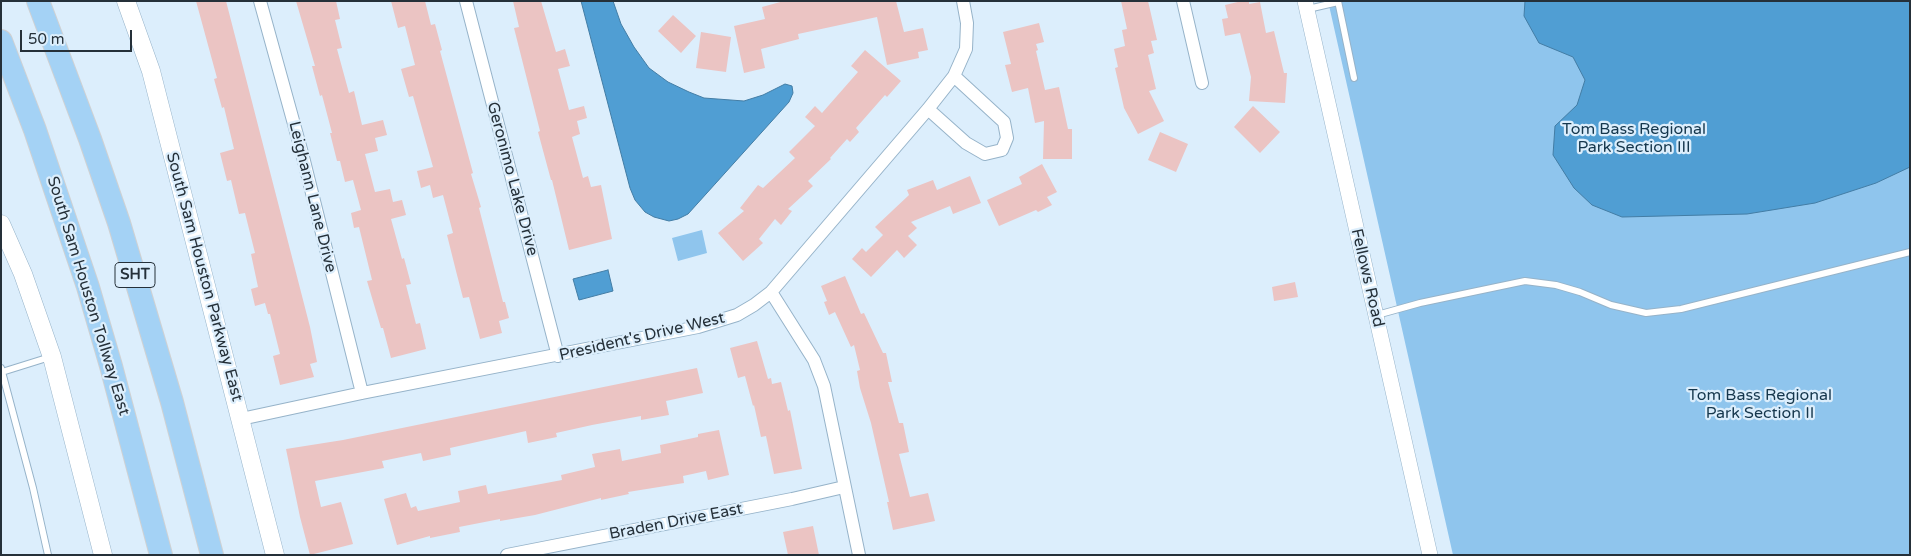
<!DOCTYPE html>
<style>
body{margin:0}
#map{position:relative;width:1911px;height:556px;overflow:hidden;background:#dceefc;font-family:"Varela Round",sans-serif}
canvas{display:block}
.frame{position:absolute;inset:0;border:2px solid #253039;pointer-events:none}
.scale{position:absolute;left:20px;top:30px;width:112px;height:22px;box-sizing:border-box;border:2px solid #253039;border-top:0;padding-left:6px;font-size:15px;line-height:18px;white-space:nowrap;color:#253039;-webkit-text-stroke:4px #dceefc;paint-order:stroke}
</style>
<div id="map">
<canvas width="1911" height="556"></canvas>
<div class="frame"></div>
<div class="scale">50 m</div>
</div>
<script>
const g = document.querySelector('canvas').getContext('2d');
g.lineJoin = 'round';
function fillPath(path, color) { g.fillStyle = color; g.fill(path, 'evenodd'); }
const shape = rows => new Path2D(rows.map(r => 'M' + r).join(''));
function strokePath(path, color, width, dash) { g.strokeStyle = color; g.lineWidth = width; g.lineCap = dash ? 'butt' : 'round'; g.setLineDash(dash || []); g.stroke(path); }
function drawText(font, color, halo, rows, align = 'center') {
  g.font = font + ' "Varela Round",sans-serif'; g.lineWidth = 4.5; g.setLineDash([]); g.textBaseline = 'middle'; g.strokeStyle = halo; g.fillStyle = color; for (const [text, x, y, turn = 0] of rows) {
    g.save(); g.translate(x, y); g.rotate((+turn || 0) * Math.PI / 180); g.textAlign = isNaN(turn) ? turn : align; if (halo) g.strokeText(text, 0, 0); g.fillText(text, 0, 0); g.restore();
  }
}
const green = shape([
 [1328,1,1910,1,1910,555,1453,555],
 [702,230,707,253,678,261,672,238]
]);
const water = shape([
 [581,1,613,1,621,24,634,47,649,68,668,82,689,92,704,98,744,101,763,95,785,84,792,86,793,93,789,102,688,214,678,219,669,221,654,217,645,212,635,200,630,188,581,1],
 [1525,1,1910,1,1910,167,1876,183,1815,203,1747,214,1622,217,1592,205,1574,188,1553,155,1555,126,1577,105,1585,80,1573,57,1539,43,1524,16,1525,1],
 [608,270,613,291,579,300,573,279,608,270]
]);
const building = shape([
 [196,1,226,1,310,327,317,362,310,364,314,377,280,385,273,356,280,354,270,314,268,314,265,303,255,306,251,289,258,287,251,254,255,253,245,213,239,214,231,180,227,181,220,153,234,149,224,107,222,108,214,79,217,78],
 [296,1,336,1,340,19,335,20,342,48,337,49,349,93,354,91,362,125,383,120,387,135,375,138,378,151,365,154,375,192,390,189,393,202,402,200,406,215,391,219,402,259,404,258,411,284,406,285,416,324,420,323,426,349,391,358,383,328,381,328,367,281,372,280,359,227,354,228,351,213,361,210,353,180,345,182,340,161,337,161,330,133,332,133,322,95,320,96,312,66,315,66],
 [391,1,425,1,431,25,435,24,442,50,440,51,473,173,471,174,481,207,479,208,503,302,505,302,509,318,499,321,502,333,480,339,469,297,463,298,456,271,447,235,453,233,443,195,433,198,430,185,421,188,417,171,433,167,413,96,409,97,401,69,415,65,405,26,398,28],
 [513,1,541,1,556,52,565,49,570,66,558,69,569,110,584,106,587,118,577,121,580,134,572,137,583,178,588,176,591,187,601,185,612,239,569,250,552,180,551,180,538,132,540,131,514,28,519,27],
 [784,1,896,1,904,32,923,28,928,50,918,52,919,58,887,65,877,17,798,34,799,39,761,49,765,68,744,73,734,26,765,19,762,7],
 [1121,1,1148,1,1157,40,1151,41,1154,53,1148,55,1156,89,1149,91,1164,121,1138,134,1124,108,1115,68,1118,67,1114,49,1125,46,1122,30,1127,29],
 [1242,1,1249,1,1249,4,1260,2,1266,33,1274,31,1284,73,1287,73,1285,103,1249,101,1251,77,1240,33,1225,36,1222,19,1228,18,1225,5],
 [673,15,696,36,681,53,658,31],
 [1039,23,1044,42,1036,44,1038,50,1036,51,1045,90,1059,87,1068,129,1072,129,1072,159,1043,159,1044,121,1035,123,1028,88,1012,92,1005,65,1011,64,1003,32],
 [701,32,731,37,726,72,696,68],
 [865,50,901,81,887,97,885,95,856,128,859,132,850,142,847,139,830,158,831,159,808,181,813,186,788,209,792,211,781,225,775,219,759,239,763,243,743,261,718,233,744,211,740,208,758,185,763,188,795,158,789,152,815,126,805,117,815,106,822,113,858,72,851,66],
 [1253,106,1280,132,1260,153,1234,127],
 [1160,132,1188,144,1176,172,1148,160],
 [1042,164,1057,192,1047,197,1052,205,1038,212,1036,210,999,226,987,200,1022,184,1019,177],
 [970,176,981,203,953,214,950,206,911,222,917,228,908,236,917,245,904,258,897,250,871,277,852,259,862,248,866,252,883,235,875,227,909,195,907,190,933,180,937,190],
 [845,276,861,314,864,313,883,353,886,353,892,382,888,382,899,423,903,423,909,452,899,454,910,497,928,493,935,521,893,530,887,502,889,502,871,423,860,388,857,371,860,370,854,345,851,347,835,312,829,315,824,302,827,301,821,286],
 [1295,282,1298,297,1274,301,1272,287],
 [757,341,768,379,771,378,772,384,781,382,788,411,790,410,802,469,774,474,766,436,761,437,754,405,753,406,745,376,738,378,730,348],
 [697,368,703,393,666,401,669,415,641,420,641,416,592,425,556,433,557,437,528,443,526,431,450,448,451,455,423,461,421,453,382,461,384,468,315,481,321,507,341,502,353,544,310,555,300,517,286,449,343,440],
 [719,430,729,475,708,480,706,471,683,476,684,483,628,492,629,494,601,500,601,498,535,515,500,521,500,519,459,527,460,532,430,538,430,536,397,545,384,499,406,493,411,508,416,506,418,511,460,502,458,491,486,485,488,494,562,480,561,475,595,467,592,454,620,449,622,461,661,453,660,445,698,437,698,434],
 [813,526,819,555,788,555,783,532]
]);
const service = shape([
 [1338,1,1354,78],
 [1308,9,1338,2],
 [1377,315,1420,303,1525,281,1556,285,1580,292,1611,305,1646,313,1681,309,1910,252],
 [1,368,33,488,48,555],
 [2,372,50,357]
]);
const minor = shape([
 [260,1,302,153,362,393],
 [466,1,558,356],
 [1183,1,1202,83],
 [928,109,966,143,985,154,1002,150,1007,138,1004,122,954,76],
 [771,292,814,360,824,386,859,555],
 [241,419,362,393,698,327,737,315,754,305,771,292,928,109,954,76,966,49,967,23,963,1],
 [507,555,792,499,844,487]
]);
const tertiary = shape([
 [1305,1,1430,555]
]);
const secondary = shape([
 [126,1,151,71,275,555],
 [1,224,23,274,52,357,103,555]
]);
const motorway = shape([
 [38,1,90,139,119,223,172,402,212,555],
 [1,41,35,130,88,287,111,366,161,555]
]);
const shields = [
 [135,275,40]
];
const shieldNames = [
 ["SHT",135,275]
];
const parkNames = [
 ["Tom Bass Regional",1634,130],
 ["Park Section III",1634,148],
 ["Tom Bass Regional",1760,396],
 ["Park Section II",1760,414]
];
const streetNames = [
 ["Geronimo Lake Drive",512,179,75],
 ["Leighann Lane Drive",312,197,76],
 ["South Sam Houston Parkway East",204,277,75],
 ["Fellows Road",1367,278,77],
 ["South Sam Houston Tollway East",88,296,73],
 ["President's Drive West",642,337,-13],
 ["Braden Drive East",676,522,-11]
];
fillPath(green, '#8fc5ed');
fillPath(water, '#509ed3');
strokePath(water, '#437da5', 1);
fillPath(building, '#ebc4c3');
strokePath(service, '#96b3c9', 8);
strokePath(minor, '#96b3c9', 14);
strokePath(tertiary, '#96b3c9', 16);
strokePath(secondary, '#96b3c9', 19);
strokePath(motorway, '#cfd1d3', 24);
strokePath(service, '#fff', 6);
strokePath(minor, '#fff', 12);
strokePath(tertiary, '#fff', 15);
strokePath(secondary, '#fff', 18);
strokePath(motorway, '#a4d2f5', 22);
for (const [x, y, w] of shields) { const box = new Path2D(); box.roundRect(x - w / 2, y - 12.5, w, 25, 4); g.fillStyle = '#dceefc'; g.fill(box); strokePath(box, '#253039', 1); }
drawText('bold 15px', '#253039', null, shieldNames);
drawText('16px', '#15374d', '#dceefc', parkNames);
drawText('16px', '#253039', '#dceefc', streetNames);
</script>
